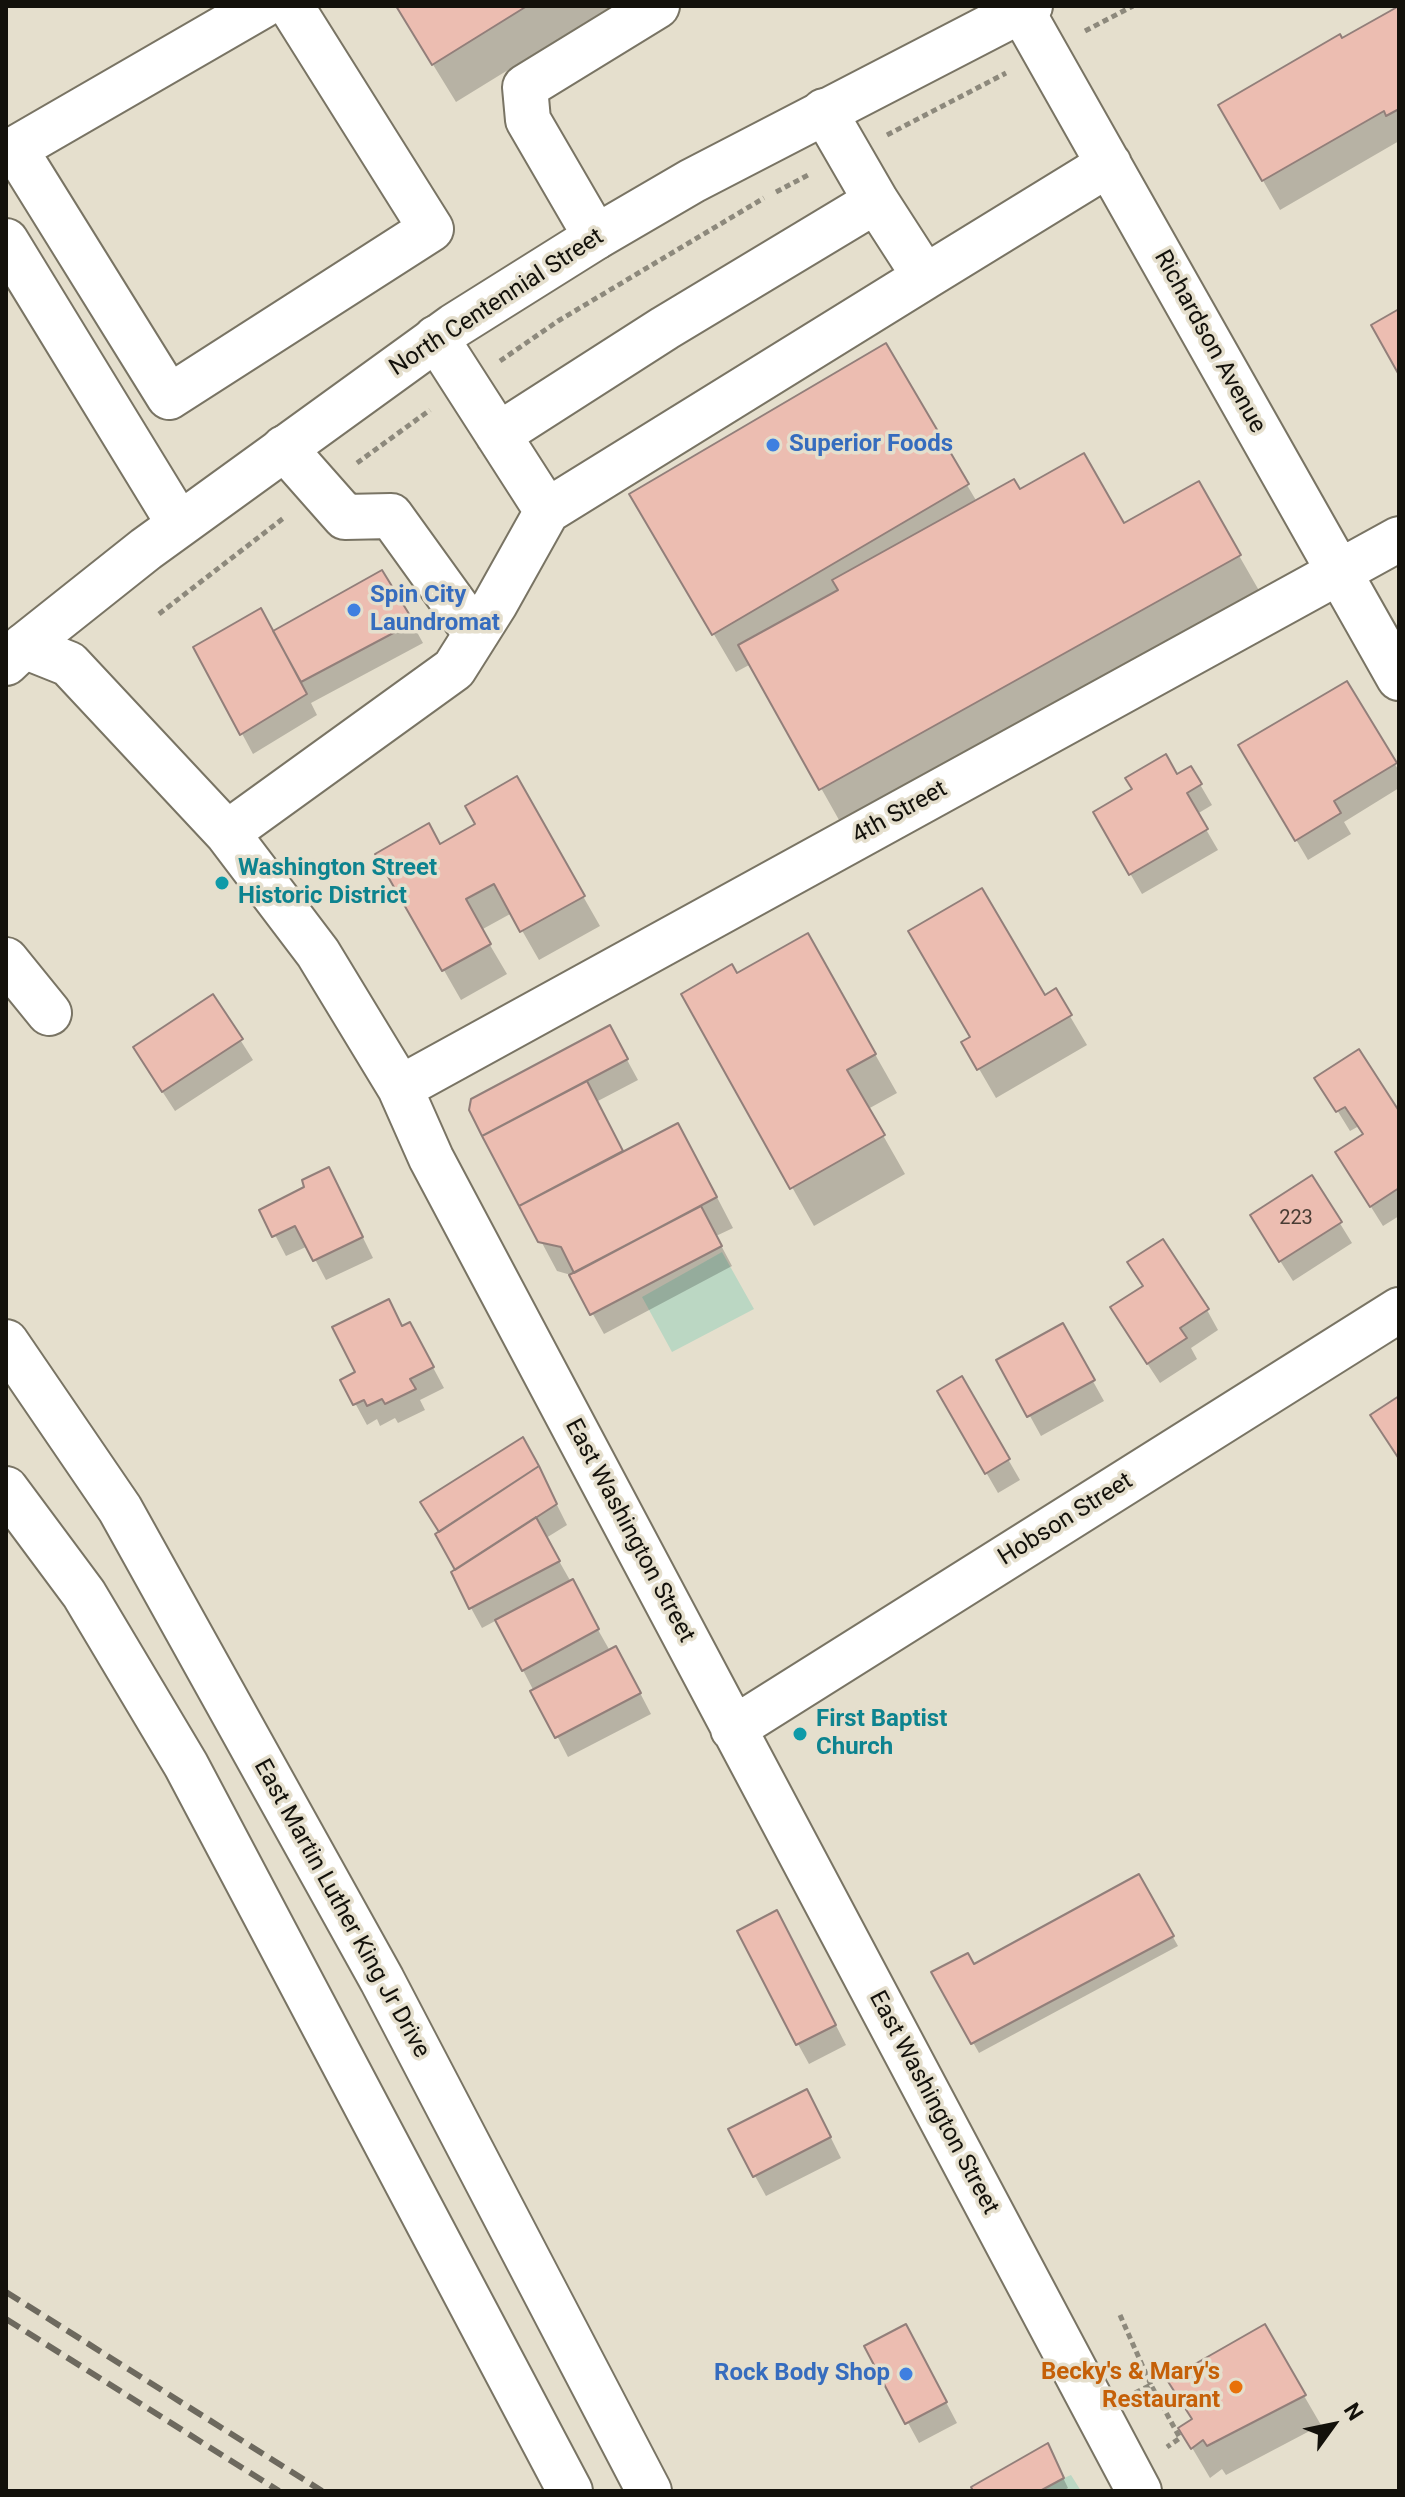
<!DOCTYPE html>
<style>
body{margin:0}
#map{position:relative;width:1405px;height:2497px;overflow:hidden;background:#e5dfcd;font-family:Roboto,sans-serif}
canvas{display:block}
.frame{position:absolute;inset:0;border:8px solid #13110b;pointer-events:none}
.north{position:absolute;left:1293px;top:2385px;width:80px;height:80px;-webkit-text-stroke:6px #e5dfcd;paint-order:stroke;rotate:57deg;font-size:22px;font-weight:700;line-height:32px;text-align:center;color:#13110b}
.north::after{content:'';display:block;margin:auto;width:28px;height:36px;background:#13110b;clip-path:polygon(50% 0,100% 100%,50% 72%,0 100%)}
</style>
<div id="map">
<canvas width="1405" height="2497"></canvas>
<div class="frame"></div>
<div class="north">N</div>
</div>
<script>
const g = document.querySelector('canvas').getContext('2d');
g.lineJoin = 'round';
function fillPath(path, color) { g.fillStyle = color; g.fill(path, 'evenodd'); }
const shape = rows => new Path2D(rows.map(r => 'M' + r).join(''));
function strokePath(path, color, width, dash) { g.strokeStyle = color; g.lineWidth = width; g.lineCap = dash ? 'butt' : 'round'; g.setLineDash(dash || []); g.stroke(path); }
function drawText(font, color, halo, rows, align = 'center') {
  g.font = font + ' Roboto,sans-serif'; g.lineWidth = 7; g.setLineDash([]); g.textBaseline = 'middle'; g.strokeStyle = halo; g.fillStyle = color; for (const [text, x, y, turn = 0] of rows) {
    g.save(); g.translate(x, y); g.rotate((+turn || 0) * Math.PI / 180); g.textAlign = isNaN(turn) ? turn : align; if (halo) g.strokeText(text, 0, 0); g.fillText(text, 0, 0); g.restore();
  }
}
const green = shape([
 [722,1252,754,1309,672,1352,642,1297],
 [1071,2475,1081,2491,1040,2491,1064,2478]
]);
const shadow = shape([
 [397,6,612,6,456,102],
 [1399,7,1399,141,1280,210,1220,106],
 [885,346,977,502,1019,492,1123,525,1198,484,1261,594,843,827,751,664,736,672,632,495],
 [412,623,423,643,311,703,317,715,253,754,196,648],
 [1346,683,1399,771,1399,788,1344,822,1351,834,1308,860,1241,746],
 [1191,769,1212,805,1197,814,1218,850,1142,894,1095,813],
 [516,779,600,926,539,960,512,913,481,930,507,974,461,1000,378,855,440,846,478,825],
 [808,936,897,1093,868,1109,905,1174,814,1226,683,994,737,976],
 [1055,991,1087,1045,996,1098,964,1043],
 [213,997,253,1060,175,1111,147,1068],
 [620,1047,638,1080,596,1102,624,1153,695,1155,733,1228,716,1236,732,1266,604,1334,571,1275,557,1271,471,1110],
 [1329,1097,1399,1115,1399,1216,1383,1226,1349,1172,1364,1135,1359,1126,1350,1131],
 [1312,1178,1352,1243,1293,1281,1264,1236],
 [339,1189,373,1258,326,1280,308,1246,286,1256,262,1210],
 [1207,1310,1218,1330,1191,1348,1197,1359,1160,1383,1124,1328],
 [1062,1326,1104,1401,1041,1436,999,1360],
 [403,1328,421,1345,444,1388,420,1400,425,1410,398,1423,395,1418,380,1426,377,1419,367,1425,343,1381,358,1373],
 [961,1378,1020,1480,998,1493,939,1391],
 [534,1459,567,1525,546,1538,610,1651,627,1668,651,1714,568,1757,497,1620,482,1628,471,1608],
 [1139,1877,1178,1946,979,2053,934,1973,974,1967],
 [788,1932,846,2045,809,2064,798,2044],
 [818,2112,841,2158,766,2196,755,2176],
 [1264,2327,1321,2425,1226,2475,1222,2469,1210,2478,1181,2429,1193,2421,1169,2381],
 [867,2347,917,2347,957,2423,919,2443],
 [1052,2455,1068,2488,1063,2491,975,2491]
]);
const building = shape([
 [396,6,527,6,432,65,396,6],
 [1399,6,1399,109,1386,116,1384,111,1262,181,1218,105,1340,34,1342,38,1399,6],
 [1399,309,1399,375,1371,325,1399,309],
 [886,343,969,484,712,635,629,494,886,343],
 [1084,453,1124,523,1199,481,1241,555,819,790,738,645,838,590,832,580,1014,479,1020,489,1084,453],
 [382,570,414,622,301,682,273,631,382,570],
 [261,608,307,694,240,735,193,647,261,608],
 [1347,681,1397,763,1334,801,1341,813,1295,841,1238,745,1347,681],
 [1166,754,1177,774,1191,766,1202,784,1187,793,1208,829,1129,875,1093,812,1132,789,1125,778,1166,754],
 [517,776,585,896,520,932,494,884,466,899,491,944,442,971,375,854,429,823,440,844,475,824,465,806,517,776],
 [982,888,1045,995,1056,988,1072,1015,977,1070,961,1042,970,1037,908,931,982,888],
 [808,933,876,1054,847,1070,885,1135,790,1189,681,994,732,964,737,973,808,933],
 [213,994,243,1039,162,1092,133,1047,213,994],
 [610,1025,628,1059,482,1136,469,1110,471,1099,610,1025],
 [1359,1049,1399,1111,1399,1188,1370,1207,1335,1152,1363,1134,1345,1107,1336,1112,1314,1078,1359,1049],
 [587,1081,623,1151,519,1206,482,1136,587,1081],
 [678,1123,717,1197,574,1273,561,1247,538,1242,519,1206,678,1123],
 [329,1167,363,1237,313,1261,295,1226,272,1237,259,1210,304,1187,302,1180,329,1167],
 [1312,1175,1342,1222,1279,1262,1250,1215,1312,1175],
 [701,1206,722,1246,590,1315,569,1275,701,1206],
 [1163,1239,1209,1309,1180,1328,1187,1338,1147,1364,1110,1307,1143,1286,1127,1262,1163,1239],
 [389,1299,402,1326,410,1322,434,1367,410,1379,416,1389,385,1404,382,1399,367,1406,364,1400,353,1405,340,1380,355,1372,332,1327,389,1299],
 [1063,1323,1095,1380,1027,1417,996,1360,1063,1323],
 [962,1376,1010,1459,985,1474,937,1391,962,1376],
 [1399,1396,1399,1459,1370,1415,1399,1396],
 [523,1437,539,1466,439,1532,420,1502,523,1437],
 [539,1466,557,1504,455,1570,435,1534,539,1466],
 [536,1517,560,1561,469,1609,451,1572,536,1517],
 [573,1579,599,1629,522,1671,495,1620,573,1579],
 [616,1646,641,1693,555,1738,530,1691,616,1646],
 [1139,1874,1174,1936,971,2044,931,1972,968,1953,974,1964,1139,1874],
 [777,1910,836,2025,796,2045,737,1931,777,1910],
 [807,2089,831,2137,753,2177,728,2129,807,2089],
 [906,2324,947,2402,905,2424,864,2346,906,2324],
 [1265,2324,1306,2395,1207,2446,1203,2440,1191,2449,1178,2428,1192,2419,1167,2380,1265,2324],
 [1048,2443,1064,2478,1040,2491,973,2491,971,2487,1048,2443]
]);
const path = shape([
 [1085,31,1133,6],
 [887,135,1006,73],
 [776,192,810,174],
 [500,361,558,321,764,198],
 [357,463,430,410],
 [159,614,285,517],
 [1120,2315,1151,2385],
 [1135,2393,1151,2385,1180,2438,1167,2447]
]);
const minor = shape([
 [1019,6,1399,678],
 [824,111,876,201,925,277,1109,164],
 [15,149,169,397,431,229,291,6],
 [6,154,262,6],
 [596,237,528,120,525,87,657,6],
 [6,241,179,524],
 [436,338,547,511],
 [498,435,665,328,876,201],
 [284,448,345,517,391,516,476,634],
 [24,646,69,664,227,833,318,953,400,1088,431,1158,1139,2491],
 [227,833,454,669,495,604,547,511,925,277],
 [6,960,49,1013],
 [400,1088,1399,539],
 [733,1729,1399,1310]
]);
const major = shape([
 [6,663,24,646,146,549,454,326,596,237,692,181,1030,6],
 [6,1342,120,1509,382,1980,649,2491],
 [6,1489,84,1594,186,1765,570,2491]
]);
const rail = shape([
 [6,2292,322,2491],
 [6,2319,279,2491]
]);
const markers = [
 [773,445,8,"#3f7fe0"],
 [354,610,8,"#3f7fe0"],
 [222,883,8,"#0f9aa8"],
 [800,1734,8,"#0f9aa8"],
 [906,2374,8,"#3f7fe0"],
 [1236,2387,8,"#e8710a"]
];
const numberNames = [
 ["223",1296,1219]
];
const streetNames = [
 ["North Centennial Street",497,303,-33],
 ["Richardson Avenue",1209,342,61],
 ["4th Street",900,813,-29],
 ["Hobson Street",1066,1520,-32],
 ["East Washington Street",629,1531,62],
 ["East Martin Luther King Jr Drive",341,1909,61],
 ["East Washington Street",933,2103,62]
];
const shopNames = [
 ["Superior Foods",789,445],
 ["Spin City",370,596],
 ["Laundromat",370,624],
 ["Rock Body Shop",890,2374,"right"]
];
const cultureNames = [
 ["Washington Street",238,869],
 ["Historic District",238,897],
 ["First Baptist",816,1720],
 ["Church",816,1748]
];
const foodNames = [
 ["Becky's & Mary's",1220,2373],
 ["Restaurant",1220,2401]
];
fillPath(green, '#bbd7c3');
fillPath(shadow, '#0003');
fillPath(building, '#ecbdb1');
strokePath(building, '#927f7a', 2);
strokePath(minor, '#797464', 48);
strokePath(major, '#797464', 48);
strokePath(path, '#8d897c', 5, [6, 4]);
strokePath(minor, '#fff', 44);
strokePath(major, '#fff', 44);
strokePath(rail, '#6d695e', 6, [16, 8]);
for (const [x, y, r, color] of markers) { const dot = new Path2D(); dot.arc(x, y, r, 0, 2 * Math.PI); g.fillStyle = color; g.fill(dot); strokePath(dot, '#e5dfcd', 3); }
drawText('20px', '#493c34', null, numberNames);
drawText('24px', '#13110b', '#e5dfcd', streetNames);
drawText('bold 24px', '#366cbe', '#e5dfcd', shopNames, 'left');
drawText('bold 24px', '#0d838f', '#e5dfcd', cultureNames, 'left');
drawText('bold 24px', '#c56008', '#e5dfcd', foodNames, 'right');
</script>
